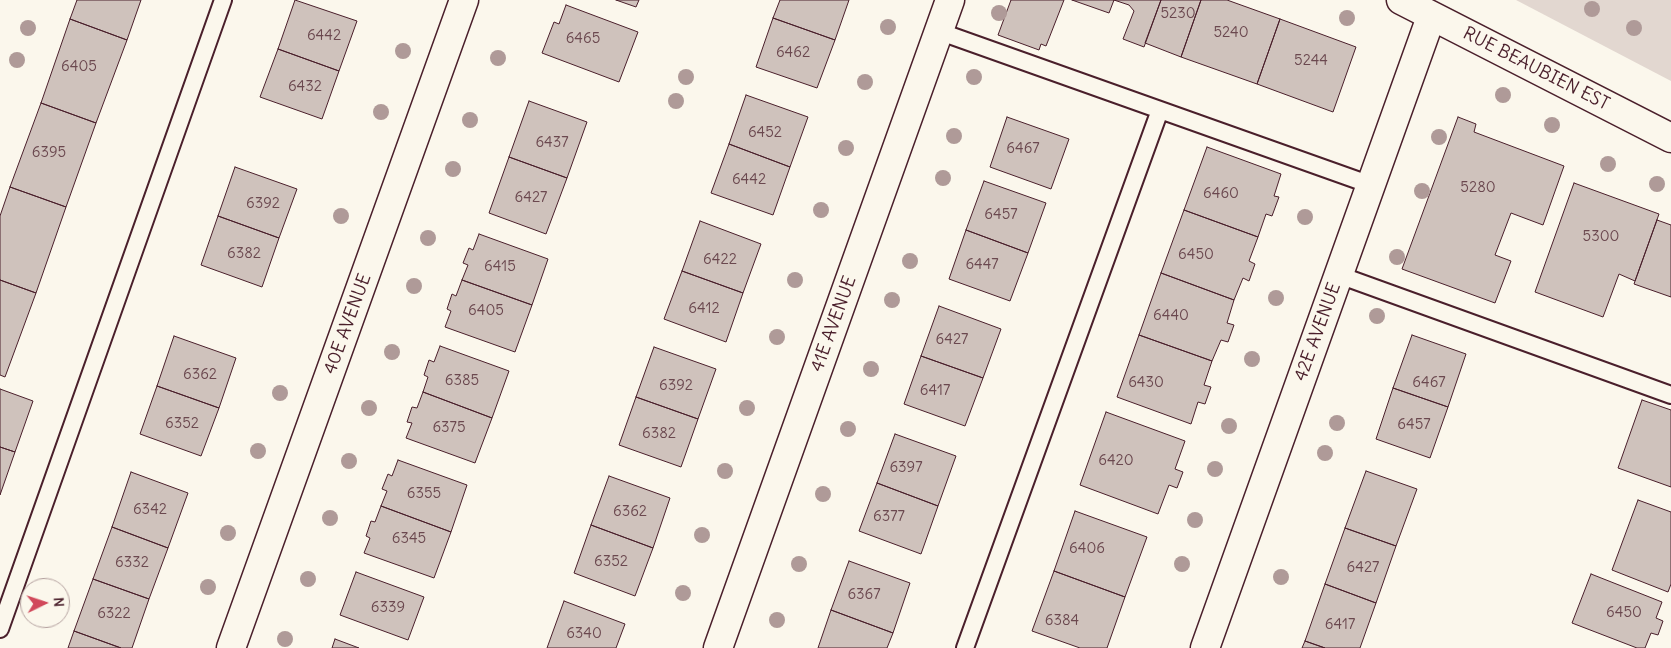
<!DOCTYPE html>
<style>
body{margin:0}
#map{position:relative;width:1671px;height:648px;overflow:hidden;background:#fbf7ec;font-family:Delius,sans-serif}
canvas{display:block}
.north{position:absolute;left:20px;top:578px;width:50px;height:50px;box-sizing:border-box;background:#fbf7ec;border:1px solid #b4a19f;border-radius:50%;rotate:86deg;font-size:14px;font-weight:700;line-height:20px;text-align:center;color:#4a1f2b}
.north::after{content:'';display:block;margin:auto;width:18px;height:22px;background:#d1495b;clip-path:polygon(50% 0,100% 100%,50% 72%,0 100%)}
</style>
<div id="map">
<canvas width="1671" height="648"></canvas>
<div class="north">N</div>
</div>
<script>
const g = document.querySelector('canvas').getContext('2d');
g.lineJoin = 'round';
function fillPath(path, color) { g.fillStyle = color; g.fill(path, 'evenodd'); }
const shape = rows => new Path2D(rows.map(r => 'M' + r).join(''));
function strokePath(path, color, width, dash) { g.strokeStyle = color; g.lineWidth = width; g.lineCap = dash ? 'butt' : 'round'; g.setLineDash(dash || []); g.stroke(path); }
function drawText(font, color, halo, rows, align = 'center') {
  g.font = font + ' Delius,sans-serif'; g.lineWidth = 4; g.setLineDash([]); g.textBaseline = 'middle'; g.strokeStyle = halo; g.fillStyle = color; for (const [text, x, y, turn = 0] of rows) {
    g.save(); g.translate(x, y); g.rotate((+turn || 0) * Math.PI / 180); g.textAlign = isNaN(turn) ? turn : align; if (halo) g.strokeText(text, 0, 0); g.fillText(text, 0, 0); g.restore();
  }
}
const green = shape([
 [1516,0,1671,0,1671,81]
]);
const building = shape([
 [77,0,141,0,127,40,70,19,77,0],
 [295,0,357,21,339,71,278,49,295,0],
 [616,0,639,0,636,7,616,0],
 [780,0,849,0,835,40,773,18,780,0],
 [1011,0,1064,0,1046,46,1041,44,1039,50,998,35,1011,0],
 [1072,0,1114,0,1109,13,1072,0],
 [1114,0,1161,0,1144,47,1123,39,1134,11,1129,5,1114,0],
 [1161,0,1201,0,1181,57,1145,43,1161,0],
 [1201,0,1227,0,1280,19,1257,84,1181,57,1201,0],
 [566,5,638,32,619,82,542,53,554,22,559,24,566,5],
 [773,18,835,40,817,88,756,67,773,18],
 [70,19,127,40,96,123,41,103,70,19],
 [1280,19,1356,47,1333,112,1257,84,1280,19],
 [278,49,339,71,322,119,260,97,278,49],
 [746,95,808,117,790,167,729,144,746,95],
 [529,101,587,122,567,178,509,157,529,101],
 [41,103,96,123,66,207,10,187,41,103],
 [1007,117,1069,139,1051,189,990,167,1007,117],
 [1458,117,1476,124,1474,132,1564,166,1543,225,1511,213,1495,255,1511,261,1495,303,1402,269,1458,117],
 [729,144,790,167,773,215,711,193,729,144],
 [1207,147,1281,174,1274,196,1279,197,1272,216,1266,214,1258,237,1184,210,1207,147],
 [509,157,567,178,546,234,489,213,509,157],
 [235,167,297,189,279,238,218,216,235,167],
 [984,181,1046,203,1028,253,966,230,984,181],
 [1574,183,1659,214,1635,281,1619,274,1603,317,1535,292,1574,183],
 [10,187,66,207,36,293,0,280,0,216,10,187],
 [1184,210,1258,237,1249,261,1255,264,1249,281,1243,278,1234,300,1161,273,1184,210],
 [218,216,279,238,262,287,201,265,218,216],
 [1657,220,1671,225,1671,297,1634,284,1657,220],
 [700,221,761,244,743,293,682,271,700,221],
 [966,230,1028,253,1010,301,949,279,966,230],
 [479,234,548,259,532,305,462,280,468,265,463,263,469,248,473,250,479,234],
 [682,271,743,293,726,342,664,319,682,271],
 [1161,273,1234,300,1227,323,1234,325,1228,342,1221,340,1212,361,1139,335,1161,273],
 [0,280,36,293,5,377,0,375,0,280],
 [462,280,532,305,515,352,445,327,451,311,447,309,452,294,456,296,462,280],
 [939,306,1001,329,983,378,921,356,939,306],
 [1139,335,1212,361,1204,385,1211,387,1205,404,1198,402,1191,424,1117,397,1139,335],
 [1412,335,1466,354,1448,407,1393,388,1412,335],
 [174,336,236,358,219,408,157,386,174,336],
 [440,346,509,371,492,418,423,392,428,377,424,375,429,360,434,362,440,346],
 [654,347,716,369,698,419,636,397,654,347],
 [921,356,983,378,965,426,904,404,921,356],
 [157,386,219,408,201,456,140,434,157,386],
 [1393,388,1448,407,1430,458,1376,439,1393,388],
 [0,389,33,401,15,452,0,447,0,389],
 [423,392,492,418,475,463,406,438,412,423,407,422,412,407,417,408,423,392],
 [636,397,698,419,681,467,619,445,636,397],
 [1642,400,1671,410,1671,487,1618,468,1642,400],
 [1106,412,1185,441,1175,469,1183,472,1177,488,1169,485,1158,514,1080,485,1106,412],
 [895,434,956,456,938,506,877,483,895,434],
 [0,447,15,452,0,495,0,447],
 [398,460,467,485,451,532,381,506,387,491,382,489,388,474,392,476,398,460],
 [1366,471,1417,489,1396,546,1345,528,1366,471],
 [131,472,188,493,168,548,112,527,131,472],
 [609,476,670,498,653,548,591,525,609,476],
 [877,483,938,506,921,554,859,531,877,483],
 [1638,500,1671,512,1671,584,1668,592,1612,570,1638,500],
 [381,506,451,532,434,578,364,553,370,538,366,536,371,521,375,522,381,506],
 [1075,511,1147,537,1125,597,1054,571,1075,511],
 [591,525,653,548,635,596,574,573,591,525],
 [112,527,168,548,149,599,93,579,112,527],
 [1345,528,1396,546,1376,603,1325,584,1345,528],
 [849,561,910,583,893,633,831,610,849,561],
 [1054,571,1125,597,1107,648,1080,648,1032,631,1054,571],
 [356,572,424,597,408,640,340,615,356,572],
 [1591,574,1662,602,1656,618,1663,621,1658,635,1651,633,1645,648,1637,648,1572,623,1591,574],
 [93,579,149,599,132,648,121,648,74,631,93,579],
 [1325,584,1376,603,1360,648,1325,648,1305,641,1325,584],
 [564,601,625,624,616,648,547,648,564,601],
 [831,610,893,633,887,648,818,648,831,610],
 [74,631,121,648,68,648,74,631],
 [335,639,359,648,332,648,335,639],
 [1305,641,1325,648,1302,648,1305,641]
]);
const lane = shape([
 [938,31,1371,185],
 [1339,275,1671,395],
 [0,629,223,0],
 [965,648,1160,110]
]);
const street = shape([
 [231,648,464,0],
 [718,648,950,0],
 [1205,648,1431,17]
]);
const secondary = shape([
 [1401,0,1671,138]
]);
const trees = [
 [1592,9],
 [999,13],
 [1347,18],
 [888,27],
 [28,28],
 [1634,28],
 [403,51],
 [498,58],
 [17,60],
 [686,77],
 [974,77],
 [865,82],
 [1503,95],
 [676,101],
 [381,112],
 [470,120],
 [1552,125],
 [954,136],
 [1439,137],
 [846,148],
 [1608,164],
 [453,169],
 [943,178],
 [1657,184],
 [1422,191],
 [821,210],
 [341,216],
 [1305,217],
 [428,238],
 [1397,257],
 [910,261],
 [795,280],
 [414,286],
 [1276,298],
 [892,300],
 [1377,316],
 [777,337],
 [392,352],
 [1252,359],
 [871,369],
 [280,393],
 [369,408],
 [747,408],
 [1337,423],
 [1229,426],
 [848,429],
 [258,451],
 [1325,453],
 [349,461],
 [1215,469],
 [725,471],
 [823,494],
 [330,518],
 [1195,520],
 [228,533],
 [702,535],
 [799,564],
 [1182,564],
 [1281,577],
 [308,579],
 [208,587],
 [683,593],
 [777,620],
 [285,639]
];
const numberNames = [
 ["5230",1178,14],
 ["5240",1231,33],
 ["6442",324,36],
 ["6465",583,39],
 ["6462",793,53],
 ["5244",1311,61],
 ["6405",79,67],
 ["6432",305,87],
 ["6452",765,133],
 ["6437",552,143],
 ["6467",1023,149],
 ["6395",49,153],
 ["6442",749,180],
 ["5280",1478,188],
 ["6460",1221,194],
 ["6427",531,198],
 ["6392",263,204],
 ["6457",1001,215],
 ["5300",1601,237],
 ["6382",244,254],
 ["6450",1196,255],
 ["6422",720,260],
 ["6447",982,265],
 ["6415",500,267],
 ["6412",704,309],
 ["6405",486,311],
 ["6440",1171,316],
 ["6427",952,340],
 ["6362",200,375],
 ["6385",462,381],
 ["6430",1146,383],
 ["6467",1429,383],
 ["6392",676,386],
 ["6417",935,391],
 ["6352",182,424],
 ["6457",1414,425],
 ["6375",449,428],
 ["6382",659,434],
 ["6420",1116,461],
 ["6397",906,468],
 ["6355",424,494],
 ["6342",150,510],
 ["6362",630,512],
 ["6377",889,517],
 ["6345",409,539],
 ["6406",1087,549],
 ["6352",611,562],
 ["6332",132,563],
 ["6427",1363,568],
 ["6367",864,595],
 ["6339",388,608],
 ["6450",1624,613],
 ["6322",114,614],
 ["6384",1062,621],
 ["6417",1340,625],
 ["6340",584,634]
];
const streetNames = [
 ["RUE BEAUBIEN EST",1536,69,27],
 ["40E AVENUE",348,324,-70],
 ["41E AVENUE",834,324,-70],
 ["42E AVENUE",1318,332,-70]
];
fillPath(green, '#e2d7d0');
fillPath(building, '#cfc2bc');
strokePath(building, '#4a1f2b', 1);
strokePath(lane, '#4a1f2b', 20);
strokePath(street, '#4a1f2b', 31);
strokePath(secondary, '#4a1f2b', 31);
strokePath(lane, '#fbf7ec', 16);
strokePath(street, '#fbf7ec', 28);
strokePath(secondary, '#fbf7ec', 28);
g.fillStyle = '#af9a98';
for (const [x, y] of trees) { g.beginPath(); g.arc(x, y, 8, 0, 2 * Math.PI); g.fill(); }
drawText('15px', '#6b484f', null, numberNames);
drawText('18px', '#4a1f2b', '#fbf7ec', streetNames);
</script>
